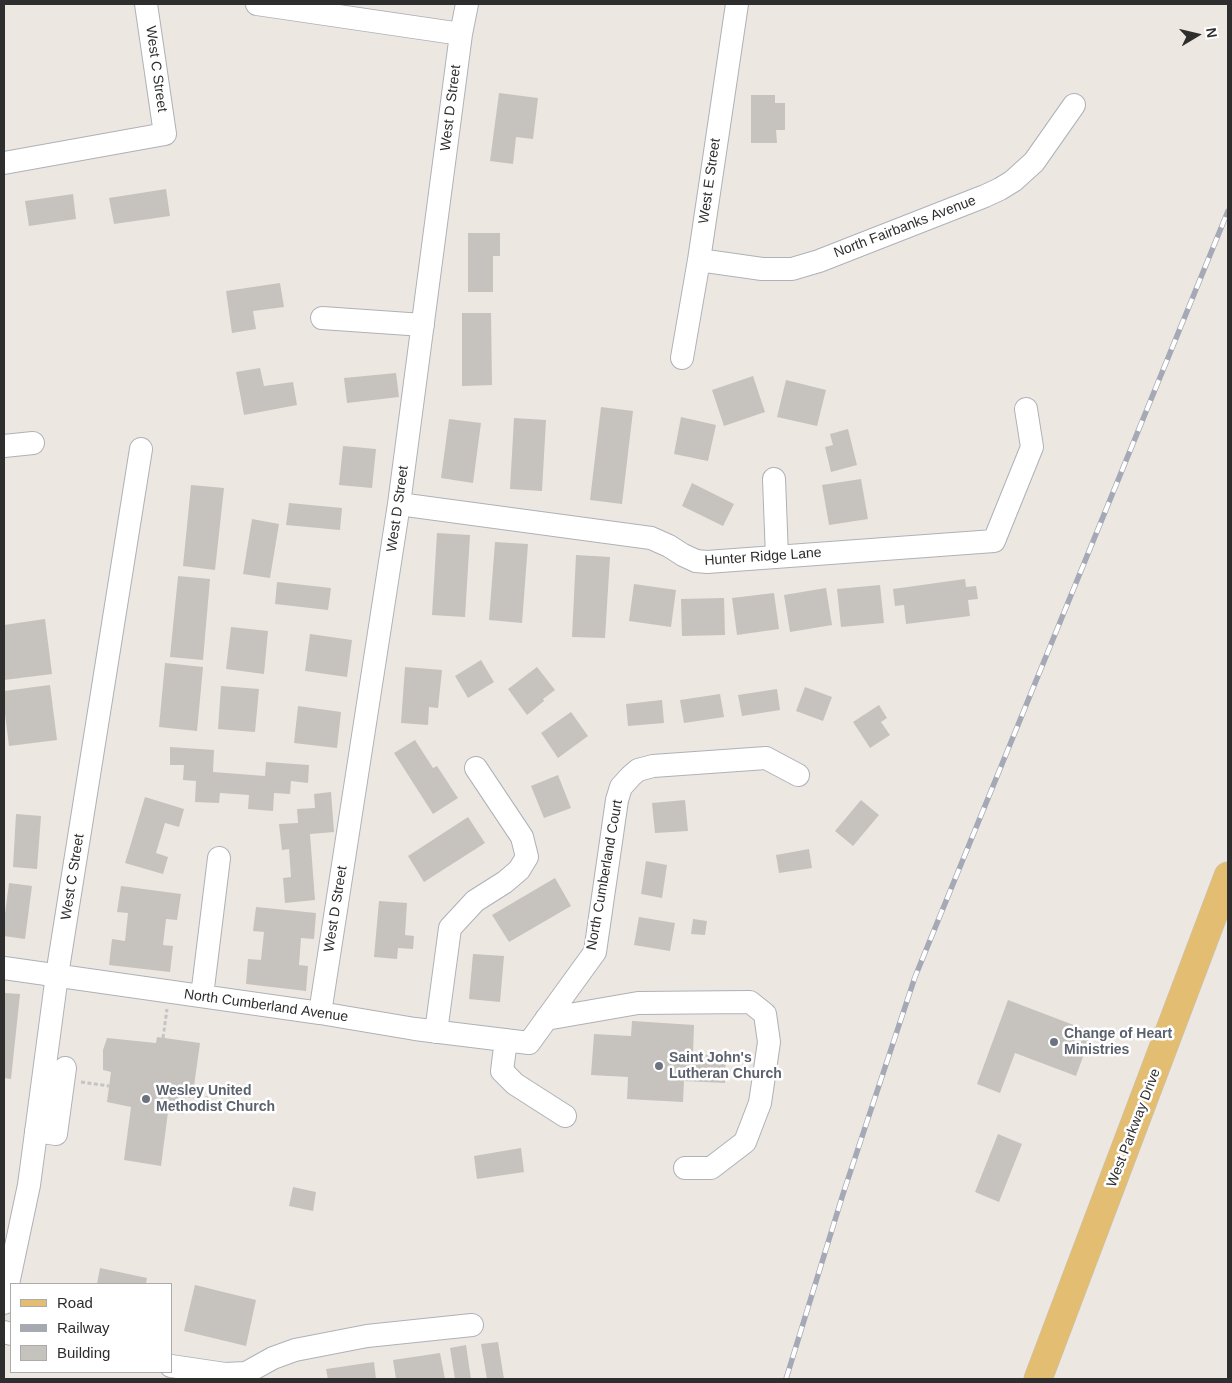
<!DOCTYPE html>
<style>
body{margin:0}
#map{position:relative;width:1232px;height:1383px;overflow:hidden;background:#ede7e2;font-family:Arial,sans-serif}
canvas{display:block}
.frame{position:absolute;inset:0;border:5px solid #2e2e2e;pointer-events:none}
.legend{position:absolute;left:10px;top:1283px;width:162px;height:90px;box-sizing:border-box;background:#fff;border:1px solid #ababab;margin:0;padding:6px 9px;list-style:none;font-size:15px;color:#2e2e2e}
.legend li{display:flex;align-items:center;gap:10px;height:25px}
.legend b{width:25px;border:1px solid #ababab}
.north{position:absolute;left:1172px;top:10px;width:50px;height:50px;-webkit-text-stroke:4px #fff;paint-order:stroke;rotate:81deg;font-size:14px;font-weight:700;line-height:20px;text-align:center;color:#2e2e2e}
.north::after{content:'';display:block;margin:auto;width:18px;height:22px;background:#2e2e2e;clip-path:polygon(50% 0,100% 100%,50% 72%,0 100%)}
</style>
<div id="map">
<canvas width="1232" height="1383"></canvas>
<div class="frame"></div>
<ul class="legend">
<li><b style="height:6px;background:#e3be72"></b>Road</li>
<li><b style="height:6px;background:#a5a9b5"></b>Railway</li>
<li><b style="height:14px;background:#c6c2bd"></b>Building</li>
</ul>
<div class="north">N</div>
</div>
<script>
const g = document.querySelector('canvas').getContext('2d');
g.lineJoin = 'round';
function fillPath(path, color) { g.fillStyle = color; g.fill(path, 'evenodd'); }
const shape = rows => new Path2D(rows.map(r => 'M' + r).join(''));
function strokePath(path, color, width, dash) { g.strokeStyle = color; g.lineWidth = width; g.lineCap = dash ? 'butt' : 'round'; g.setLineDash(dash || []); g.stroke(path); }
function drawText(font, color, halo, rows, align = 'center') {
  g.font = font + ' Arial,sans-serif'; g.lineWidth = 5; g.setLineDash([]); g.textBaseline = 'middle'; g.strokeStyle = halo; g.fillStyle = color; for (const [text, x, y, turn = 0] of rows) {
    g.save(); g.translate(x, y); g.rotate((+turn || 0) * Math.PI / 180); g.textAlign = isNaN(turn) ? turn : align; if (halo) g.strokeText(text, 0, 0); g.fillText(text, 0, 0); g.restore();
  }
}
const building = shape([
 [499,93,538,98,533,139,516,137,513,164,490,161],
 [751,95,775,95,775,103,785,103,785,130,776,130,777,143,751,143],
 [166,189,170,216,114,224,109,198],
 [73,194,76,219,29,226,25,201],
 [468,233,500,233,500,256,493,256,493,292,468,292],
 [280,283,284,307,253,311,256,329,232,333,226,291],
 [462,313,491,313,492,385,462,386],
 [260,368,264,386,293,382,297,405,244,415,236,372],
 [396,373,399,397,347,403,344,378],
 [753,376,765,412,724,426,712,390],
 [786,380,826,390,817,426,777,417],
 [601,407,633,411,622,504,590,500],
 [681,417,716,425,708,461,674,454],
 [514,418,546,420,542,491,510,489],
 [449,419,481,423,473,483,441,478],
 [848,429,857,465,831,472,825,447,833,445,830,434],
 [343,446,376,449,372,488,339,485],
 [861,479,868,519,829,525,822,485],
 [692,483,734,504,723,526,682,506],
 [191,485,224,488,215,570,183,566],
 [289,503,342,508,340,530,286,525],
 [252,519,279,524,270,578,243,574],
 [437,533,470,535,465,617,432,615],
 [495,542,528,544,522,623,489,620],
 [576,555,610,557,605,638,572,637],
 [178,576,210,579,203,660,170,657],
 [965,579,966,587,976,586,978,599,968,600,970,616,906,624,904,605,895,606,893,589],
 [277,582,331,588,328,610,275,604],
 [634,584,676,590,671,627,629,621],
 [880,585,884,623,841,627,837,589],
 [826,588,832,625,790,632,784,595],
 [774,593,779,629,737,635,732,598],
 [724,598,725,635,682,636,681,599],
 [45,619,52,674,4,680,4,625],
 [231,627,268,631,264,674,226,669],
 [310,634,352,640,347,677,305,671],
 [481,660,494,682,468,698,455,676],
 [165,663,203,667,197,731,159,727],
 [405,667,442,670,438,708,429,707,428,725,401,723],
 [537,667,555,690,543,699,544,701,527,715,508,689],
 [50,685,57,740,9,746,4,706,4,691],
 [221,686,259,689,255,732,218,729],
 [805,687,832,697,823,721,796,711],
 [777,689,780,710,742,716,738,695],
 [720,694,724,717,684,723,680,700],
 [662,700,664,723,628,726,626,704],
 [879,705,887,718,881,722,890,735,870,748,853,722],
 [298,706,341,712,337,748,294,743],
 [571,712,588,736,558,758,541,733],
 [415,740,433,768,437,766,458,798,433,814,394,753],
 [170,747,214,750,213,772,265,776,266,762,309,765,308,783,291,781,290,794,274,793,273,811,248,809,249,795,220,793,219,803,195,802,196,781,183,780,184,765,170,765],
 [558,775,571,808,544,818,531,786],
 [331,792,334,832,310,834,315,900,285,903,283,878,291,877,289,849,282,850,279,824,298,823,297,809,315,808,314,794],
 [145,797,184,809,179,827,165,823,156,853,168,857,163,874,125,863],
 [685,800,688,831,655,833,652,803],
 [861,800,879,815,853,846,835,831],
 [16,814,41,816,37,869,13,867],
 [468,817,485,843,424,882,408,856],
 [809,849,812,868,779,873,776,855],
 [646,861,667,865,662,898,641,894],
 [555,878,571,906,509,942,492,915],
 [9,883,32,886,25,939,4,936,4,922],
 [121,886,181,894,177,920,166,919,163,945,173,946,170,972,109,965,112,939,125,941,128,913,117,912],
 [379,901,407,903,405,935,414,936,413,949,398,948,397,959,374,957],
 [256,907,316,913,314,939,301,938,299,965,308,966,306,991,246,984,248,959,261,960,264,932,253,931],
 [639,917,675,923,670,951,634,945],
 [693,919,707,921,705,935,691,934],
 [473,954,504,956,500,1002,469,999],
 [4,993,20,994,11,1079,4,1078],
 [1008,1000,1092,1032,1076,1076,1015,1053,1000,1093,977,1084],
 [632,1021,694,1025,693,1054,726,1056,725,1083,684,1081,683,1102,627,1099,628,1077,591,1075,594,1034,631,1036],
 [157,1037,200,1043,193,1093,186,1092,184,1114,168,1112,161,1166,124,1160,131,1107,107,1102,111,1072,103,1070,103,1050,107,1038,156,1043],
 [998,1134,1022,1144,999,1202,975,1192],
 [521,1148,524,1172,477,1179,474,1156],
 [293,1187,316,1192,313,1211,289,1206],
 [100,1268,147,1278,146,1284,97,1284],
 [195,1285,256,1300,246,1346,184,1331],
 [498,1342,504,1379,487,1379,481,1344],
 [466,1345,471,1379,455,1379,450,1348],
 [440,1353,445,1379,396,1379,393,1360],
 [374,1362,376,1379,328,1379,326,1369]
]);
const path = shape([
 [163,1038,167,1009],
 [81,1082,109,1086],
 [186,1096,208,1098]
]);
const minor = shape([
 [257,4,461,34],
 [4,163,165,134,146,4],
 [699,260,762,269,792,269,819,261,985,196,1000,189,1013,181,1034,162,1074,105],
 [322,318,423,325],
 [682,358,699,260,737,4],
 [4,446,33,443],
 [774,479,777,557],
 [399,504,651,538,669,546,683,555,696,561,707,562,994,541,1032,447,1026,409],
 [4,968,320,1013,415,1029,529,1043,595,952,617,800,621,787,631,776,638,770,653,766,766,758,798,775],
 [202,996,219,858],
 [320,1013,399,504,461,34,467,4],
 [546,1019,638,1003,750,1002,765,1014,769,1042,760,1103,745,1142,711,1168,685,1168],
 [436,1032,450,928,475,901,505,882,519,870,527,857,522,837,476,768],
 [506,1040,502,1071,515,1084,565,1116],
 [36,1131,56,1134,65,1068],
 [4,1303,29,1185,57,975,141,449],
 [4,1332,11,1334],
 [171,1366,225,1374,246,1373,273,1358,295,1350,367,1336,472,1325]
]);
const major = shape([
 [1038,1379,1228,876]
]);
const rail = shape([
 [786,1379,843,1194,915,977,1228,211]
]);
const markers = [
 [1054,1042,5,"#6b7280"],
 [659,1066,5,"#6b7280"],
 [146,1099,5,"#6b7280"]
];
const streetNames = [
 ["West C Street",156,69,82],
 ["West D Street",451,108,-83],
 ["West E Street",710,181,-82],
 ["North Fairbanks Avenue",905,227,-21],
 ["West D Street",398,509,-82],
 ["Hunter Ridge Lane",763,557,-4],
 ["North Cumberland Court",605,875,-80],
 ["West C Street",73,877,-81],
 ["West D Street",336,909,-81],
 ["North Cumberland Avenue",266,1006,8],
 ["West Parkway Drive",1134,1128,-69]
];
const worshipNames = [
 ["Change of Heart",1064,1034],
 ["Ministries",1064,1050],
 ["Saint John's",669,1058],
 ["Lutheran Church",669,1074],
 ["Wesley United",156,1091],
 ["Methodist Church",156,1107]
];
fillPath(building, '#c6c2bd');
strokePath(minor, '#aeb1b8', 24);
strokePath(major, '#c4c4c4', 29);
strokePath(path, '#c4c4c4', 3, [4, 2.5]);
strokePath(minor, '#fff', 22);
strokePath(major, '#e3be72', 28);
strokePath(rail, '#a5a9b5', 5.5);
strokePath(rail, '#fff', 4, [11]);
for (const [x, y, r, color] of markers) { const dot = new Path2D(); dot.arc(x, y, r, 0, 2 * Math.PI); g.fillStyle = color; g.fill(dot); strokePath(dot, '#fff', 2); }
drawText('14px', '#2e2e2e', '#fff', streetNames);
drawText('bold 14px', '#5b616d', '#fff', worshipNames, 'left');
</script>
